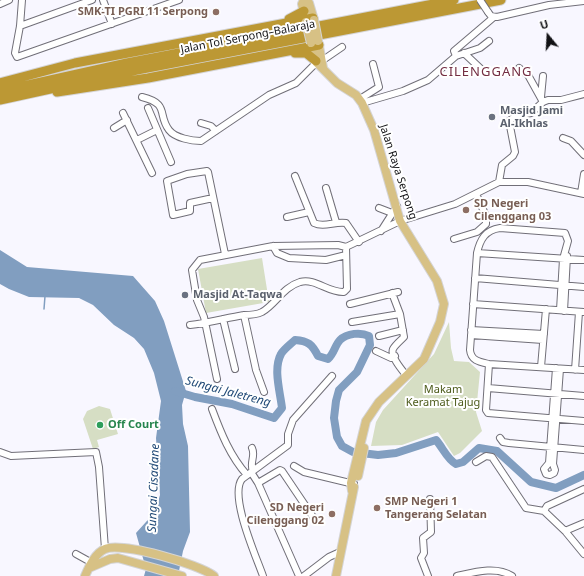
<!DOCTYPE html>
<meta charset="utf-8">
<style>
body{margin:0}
#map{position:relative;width:584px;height:576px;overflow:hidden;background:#f8f7ff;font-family:"Noto Sans",sans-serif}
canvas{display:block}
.north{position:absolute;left:528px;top:16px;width:40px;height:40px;-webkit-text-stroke:3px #fff;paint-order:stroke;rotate:342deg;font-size:11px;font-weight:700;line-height:16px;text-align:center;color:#121215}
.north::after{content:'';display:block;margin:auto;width:14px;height:18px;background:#121215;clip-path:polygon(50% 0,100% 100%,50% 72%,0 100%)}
</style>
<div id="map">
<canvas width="584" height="576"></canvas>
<div class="north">U</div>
</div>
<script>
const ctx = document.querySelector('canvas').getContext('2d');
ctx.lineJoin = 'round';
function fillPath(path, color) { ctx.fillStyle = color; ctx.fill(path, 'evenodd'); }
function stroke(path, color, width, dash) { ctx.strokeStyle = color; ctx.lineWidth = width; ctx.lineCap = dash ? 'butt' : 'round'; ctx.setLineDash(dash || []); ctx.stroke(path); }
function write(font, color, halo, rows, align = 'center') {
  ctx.font = font + ' "Noto Sans",sans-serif'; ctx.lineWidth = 4; ctx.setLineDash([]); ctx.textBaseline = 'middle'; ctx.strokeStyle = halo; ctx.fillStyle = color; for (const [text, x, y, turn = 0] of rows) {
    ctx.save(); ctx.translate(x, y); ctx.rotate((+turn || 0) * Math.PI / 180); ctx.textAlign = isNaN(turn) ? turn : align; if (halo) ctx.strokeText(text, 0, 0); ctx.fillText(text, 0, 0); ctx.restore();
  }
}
fillPath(new Path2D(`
 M262,258L269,302L206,313L198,269Z
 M449,322L451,348L454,361L469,362L480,372L476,412L482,431L460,453L454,456L438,432L402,445L371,446L376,422L383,410L434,354Z
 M99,406L110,409L118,434L97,440L99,447L93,449L83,419L87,411Z`), '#d6dec4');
fillPath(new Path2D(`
 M0,250L27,267L133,276L155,301L164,321L186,391L182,405L183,424L188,446L190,532L183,551L178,576H144L146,569L136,533L155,512L160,495L156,438L161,401L154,373L144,349L134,338L114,325L93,305L79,298L29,297L9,289L0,284Z`), '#819ec0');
stroke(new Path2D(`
 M44,309L45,296`), '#819ec0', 1.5);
stroke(new Path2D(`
 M175,391L195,397L232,404L274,418L282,408C280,391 273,369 281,354C284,349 291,344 295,340C308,341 312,344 318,356L328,359C334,354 335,345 340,340C347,333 361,332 369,336L370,345L357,372L339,390L336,401L334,418L337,437L342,446L353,452L378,455L396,453L436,440C443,448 447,459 456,464L463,462L479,448L497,451L531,482L556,488L584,475`), '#819ec0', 8);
const minor = new Path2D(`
 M22,0L20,26L15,53L17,57L179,0
 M103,0L112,24
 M0,4L9,0
 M488,12L491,16L497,17L549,5L584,1
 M20,26L92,0
 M464,53L481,69
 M456,56L454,51L494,17
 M323,60L342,47
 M519,68L528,75L543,102
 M142,97C170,104 157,114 169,130C175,138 192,141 201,141L269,95L296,83L313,66L317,63
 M541,97L543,76
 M360,99L379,87L373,64
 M362,103L403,91L428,80L456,56L480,48L489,41
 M148,108L171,162
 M123,113L152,173
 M201,123L211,126L216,131
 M114,128L127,120
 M563,138L571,141L584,155
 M137,140L157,130
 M295,176L314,223C324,228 335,221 346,223L359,242
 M499,182L502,165L513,156L515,152L509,121L516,116L531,113L543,102L548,100H561L584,94
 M326,188L336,222
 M581,193L584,174
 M213,198L190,203V211L173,215L167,181L187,174L207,171L208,172L225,254
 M379,208L392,213
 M287,217L309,212
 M381,231L397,206
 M454,239L477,232L486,224V216L476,194
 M273,246L277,253L289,258L326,260L346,255
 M477,253L584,260
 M475,278L584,287
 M392,293L400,314
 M350,304L398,292
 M473,304L584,312
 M560,310L563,259L568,241L565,233L500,228C485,230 480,240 477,253L470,350C471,361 480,362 489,364L584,370
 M564,311L567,256
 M244,315L256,370L264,392
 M223,319L235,369
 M352,322L400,314L404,337C401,340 395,345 393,349C390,356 402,370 406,375
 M190,325C208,323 226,318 244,315C250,315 256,315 262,312C276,304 283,287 300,282C316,278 328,293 344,292L347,289L346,247
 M471,330L544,334
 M471,335L543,340
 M379,336L403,330
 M376,351L391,358L395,356
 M489,364L486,410L488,413L584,421
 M541,367L546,309
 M556,368L549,463L544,469L546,474L550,475L554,473L555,470L553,464L560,369
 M575,370L579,312
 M217,379L204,317L197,300L192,270L200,260L273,246L338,245L346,247L400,221L455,204L499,182H528L584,194
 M488,388L584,396
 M212,409C221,433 230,456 247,475
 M500,438L503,442L509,443L584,450
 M252,448C256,456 249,463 253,471
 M0,452L11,456L96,452L99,467L105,549
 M476,462L486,456L492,457L526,508L544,511L565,531L584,554
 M294,466L304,472L354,484
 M251,472L258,483L299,576
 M258,483L280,470L282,471L313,517
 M544,511L547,506L584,489
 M565,531L584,523
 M76,554L94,564
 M263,576C256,556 229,496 242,479L288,445V434L293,420L332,376
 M304,576L329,557L340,552
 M428,576L421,558L424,553L423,538L431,532L430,499
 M457,576C475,572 496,566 512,576`);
const major = new Path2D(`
 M304,0L302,4L305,17
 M305,0L309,3L314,20
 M318,41L323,68
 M311,43L317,63L337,83L356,95L362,103L374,130L400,221L437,281L444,304L440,322L424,359L379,402L366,421L351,483L352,491
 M358,476L364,448
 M89,568L110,559L118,558L182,576
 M85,576C89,567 95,553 105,549C122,542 199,564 214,576
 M336,576L354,487`);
const highway = new Path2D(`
 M289,19L304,11
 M295,53H306L316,61
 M0,83L75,63L313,18
 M0,91L127,63L454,0
 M57,92L148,78L319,45
 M0,100L137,70L501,0`);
stroke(minor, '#716f78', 8);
stroke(major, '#d4d4d5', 10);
stroke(highway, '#d4d4d5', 11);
stroke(minor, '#fff', 6);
stroke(major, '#d7c185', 8);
stroke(highway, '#bc9834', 9);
const minorBridge = new Path2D(`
 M480,0L488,12`);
const majorBridge = new Path2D(`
 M314,20L318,41
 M306,22L311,43`);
stroke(minorBridge, '#716f78', 8, []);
stroke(majorBridge, '#d4d4d5', 10, []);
stroke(minorBridge, '#fff', 6);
stroke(majorBridge, '#d7c185', 8);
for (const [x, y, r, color] of [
 [216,12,4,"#8d6e63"],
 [492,117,4,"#6b7280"],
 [466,210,4,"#8d6e63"],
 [185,295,4,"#6b7280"],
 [100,425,4,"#2e9e5b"],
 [377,508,4,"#8d6e63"],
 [332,514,4,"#8d6e63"]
]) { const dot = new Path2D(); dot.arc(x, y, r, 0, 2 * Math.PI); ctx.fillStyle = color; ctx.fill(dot); stroke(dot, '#fff', 1.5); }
write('bold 11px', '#785e54', '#fff', [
 ["SMK-TI PGRI 11 Serpong",208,12],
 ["SD Negeri",474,204,"left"],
 ["Cilenggang 03",474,217,"left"],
 ["SMP Negeri 1",385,502,"left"],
 ["Tangerang Selatan",385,515,"left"],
 ["SD Negeri",324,508],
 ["Cilenggang 02",324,521]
], 'right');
write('11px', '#121215', '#fff', [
 ["Jalan Tol Serpong–Balaraja",248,37,-11],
 ["Jalan Raya Serpong",398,172,72]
]);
write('bold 11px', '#5b616d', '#fff', [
 ["Masjid Jami",500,111],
 ["Al-Ikhlas",500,124],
 ["Masjid At-Taqwa",193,295]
], 'left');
write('11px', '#4d5b1b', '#fff', [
 ["Makam",443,390],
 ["Keramat Tajug",443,403]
]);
write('bold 11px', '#27864d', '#fff', [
 ["Off Court",108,425]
], 'left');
write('italic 12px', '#214a77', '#fff', [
 ["Sungai Jaletreng",228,392,15],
 ["Sungai Cisadane",154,488,-88]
]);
ctx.letterSpacing = '1px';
write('13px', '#742e43', '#fff', [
 ["CILENGGANG",486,72]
]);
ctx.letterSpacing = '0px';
</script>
